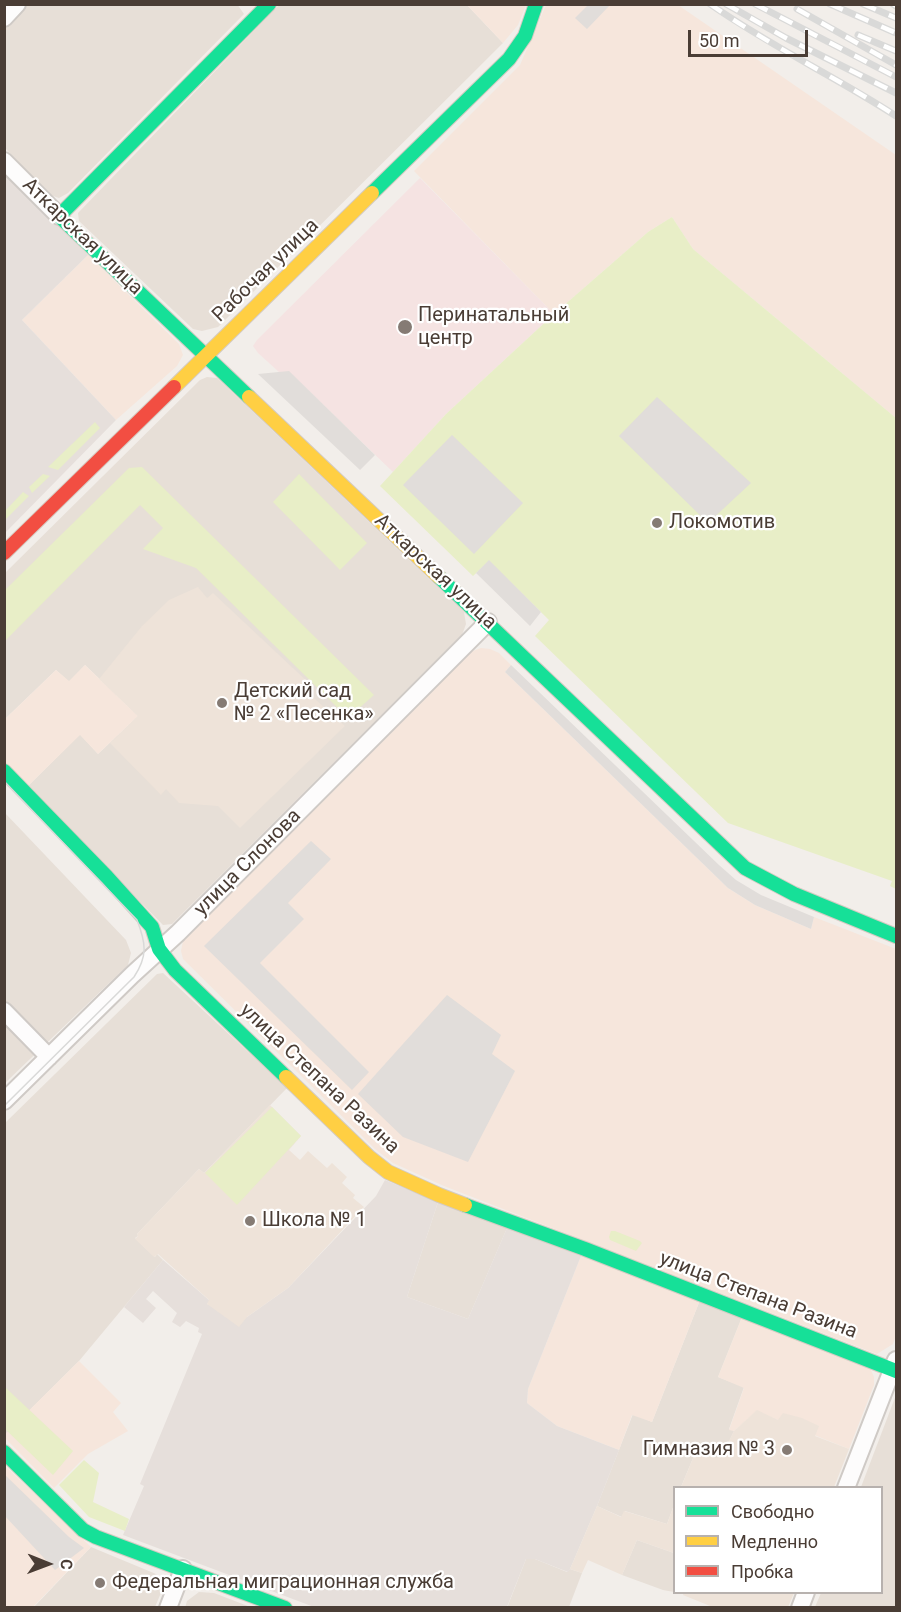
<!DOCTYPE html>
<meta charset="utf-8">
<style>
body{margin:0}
#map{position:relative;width:901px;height:1612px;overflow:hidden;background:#f2eeea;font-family:Roboto,sans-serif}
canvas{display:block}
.frame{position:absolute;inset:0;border:6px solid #4a3d35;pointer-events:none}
.legend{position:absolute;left:673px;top:1486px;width:210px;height:108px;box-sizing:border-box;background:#fff;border:2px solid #b7b1ae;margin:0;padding:8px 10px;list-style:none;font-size:18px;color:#4a3d35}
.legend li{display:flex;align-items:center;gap:12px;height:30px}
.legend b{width:30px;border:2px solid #b7b1ae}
.north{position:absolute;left:18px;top:1534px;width:60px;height:60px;-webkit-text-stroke:4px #fff;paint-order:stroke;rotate:91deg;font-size:16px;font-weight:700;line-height:24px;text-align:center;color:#4a3d35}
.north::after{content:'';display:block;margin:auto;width:21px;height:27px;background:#4a3d35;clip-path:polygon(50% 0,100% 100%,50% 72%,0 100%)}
.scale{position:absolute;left:688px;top:30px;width:120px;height:27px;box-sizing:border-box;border:3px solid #4a3d35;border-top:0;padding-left:8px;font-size:18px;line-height:21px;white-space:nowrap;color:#4a3d35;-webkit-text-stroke:4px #fff;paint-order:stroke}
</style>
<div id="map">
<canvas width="901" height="1612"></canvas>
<div class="frame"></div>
<ul class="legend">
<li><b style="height:8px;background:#16e098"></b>Свободно</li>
<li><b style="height:8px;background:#ffcf43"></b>Медленно</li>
<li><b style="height:8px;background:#f24e42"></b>Пробка</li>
</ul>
<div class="north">С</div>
<div class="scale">50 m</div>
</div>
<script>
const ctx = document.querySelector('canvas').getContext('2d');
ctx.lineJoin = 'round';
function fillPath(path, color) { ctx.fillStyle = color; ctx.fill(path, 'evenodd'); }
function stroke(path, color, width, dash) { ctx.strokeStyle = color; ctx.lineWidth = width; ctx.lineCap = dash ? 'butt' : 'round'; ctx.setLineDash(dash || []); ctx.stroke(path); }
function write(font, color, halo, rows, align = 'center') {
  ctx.font = font + ' Roboto,sans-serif'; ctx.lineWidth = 4.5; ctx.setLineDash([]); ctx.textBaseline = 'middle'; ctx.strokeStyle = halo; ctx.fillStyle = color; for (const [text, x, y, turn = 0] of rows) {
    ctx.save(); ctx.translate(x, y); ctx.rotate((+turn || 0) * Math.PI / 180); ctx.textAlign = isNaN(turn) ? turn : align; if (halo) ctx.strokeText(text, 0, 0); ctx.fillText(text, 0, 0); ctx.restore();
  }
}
fillPath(new Path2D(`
 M237,4L244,14L68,193L59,198L50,195L5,148V28L25,5Z
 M279,5H467L503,43L218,327L202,331L193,329L79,221L78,213Z
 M207,377L217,378L464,612L466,624L462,635L172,924L163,925L27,787L80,734L98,754L138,716L85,665L69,682L56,670L5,719V573L200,380Z
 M5,813L126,940L131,953L128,965L5,1083Z
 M163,973L287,1088L204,1173L199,1169L137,1234L138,1236L135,1238L155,1257L157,1254L163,1260L79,1361L5,1435V1123L157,974Z
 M438,1202L507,1228L468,1319L407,1297Z
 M700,1300L742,1317L718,1377L744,1387L729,1429L734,1431L723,1454L716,1459L696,1451L681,1487L674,1488V1505L667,1524L625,1511L622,1517L597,1506L633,1414L652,1422Z
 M896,1395V1607H815L821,1593L882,1592V1488L861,1487Z
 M637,1540L674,1553V1592L663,1590L622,1575Z
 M91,1547L156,1574L161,1582L163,1588L155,1607L33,1608Z
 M526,1559H535L567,1572L570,1569L582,1573L569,1607L507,1608Z
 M199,1592L214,1593L253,1608H185L187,1601Z`), '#e7dfd7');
fillPath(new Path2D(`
 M467,5H526L518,25L503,43Z
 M546,5H678L896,155V418L693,249L672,217L648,232L554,314L414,171L520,65Z
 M88,255L179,344L183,355L177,366L116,420L22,320Z
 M481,648L490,649L499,653L511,665L505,672L728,888L755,905L811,929L814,917L896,949V1336L893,1344L877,1354L444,1186L393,1163L375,1149L183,959L181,951L183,941L470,652Z
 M85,665L138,716L98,754L80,735L27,787L5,764V719L56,670L69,681Z
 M581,1256L700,1300L652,1422L632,1415L619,1450L557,1426L527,1403L528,1389Z
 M742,1317L871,1370L874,1377V1385L849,1449L814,1435L818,1427L778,1420L757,1411L734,1431L729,1430L744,1388L718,1377Z
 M79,1361L121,1403L113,1412L128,1431L88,1454L54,1488L5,1438L4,1435Z
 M4,1465L91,1547L33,1607H5Z`), '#f6e6dc');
fillPath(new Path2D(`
 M5,170L88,255L22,320L116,420L5,533Z
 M385,1180L438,1202L407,1297L468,1319L507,1228L581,1256L528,1389L527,1403L557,1426L619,1450L597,1506L570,1569L568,1572L535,1559H526L507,1607H314L123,1535L144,1486L140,1484L202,1334L198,1332L199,1328L186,1321L180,1327L172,1322L177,1313L153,1291L146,1299L156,1308L143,1323L124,1307L163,1260L210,1301L207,1304L247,1317L288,1288L376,1196Z`), '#e6dfdb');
fillPath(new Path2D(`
 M198,587L207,598L213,593L310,684L305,690L345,726L240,828L218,806L179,803L166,789L161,795L110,743L138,716L99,679L142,626L169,600Z
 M270,1105L301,1136L289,1150L300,1160L308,1151L327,1168L332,1163L347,1177L342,1183L355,1195L353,1198L364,1207L288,1288L247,1317L239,1327L207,1304L209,1300L158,1254L154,1257L135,1239L138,1236L137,1234L199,1169L204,1173Z
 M757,1410L778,1420L783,1413L802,1418L819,1426L815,1436L849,1449L834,1487H681L696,1451L716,1458L723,1453L734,1431Z
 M674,1505V1553L637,1540L622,1575L588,1560L582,1573L570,1569L597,1506L621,1517L624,1511L667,1524Z
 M684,1592H794V1593L788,1607L715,1608L683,1595Z`), '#eee3d9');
fillPath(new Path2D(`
 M420,178L554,314L446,414L393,472L289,372H279L258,353L253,346L257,340Z`), '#f5e3e2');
fillPath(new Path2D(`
 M672,217L693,249L896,418V889L890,886L892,881L728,823L535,636L549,620L489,561L473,576L380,486L446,414L554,314L648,232Z
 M95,422L100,428L58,470L48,467Z
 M142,467L374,695L348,718L196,568L143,549L163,528L140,505L5,641V590L129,468Z
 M43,474L50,476L32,493L29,487Z
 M299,474L367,543L340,570L273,502Z
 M23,492L29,496L5,520V511Z
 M272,1107L301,1136L237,1205L205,1173Z
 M611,1231H615L640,1241L642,1243L636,1251L610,1240L609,1237Z
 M5,1387L73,1451L53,1475L5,1429Z
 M84,1460L99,1473L93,1502L129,1519L125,1531L89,1517L59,1485Z`), '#e8eec7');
fillPath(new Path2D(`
 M589,4L610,5L587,29L575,18Z
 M289,371L375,455L360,470L258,374Z
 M657,397L751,483L708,523L619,436Z
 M452,435L523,503L474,554L403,485Z
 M489,560L541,612L530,626L476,573Z
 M511,665L719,865L736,880L761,895L814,917L811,929L755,905L728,888L505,672Z
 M311,841L331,859L288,903L304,919L260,963L369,1072L352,1090L204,946Z
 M447,995L501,1035L492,1054L515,1071L468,1162L403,1137L358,1094Z
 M4,1474L69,1537L84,1548L55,1570L5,1516Z`), '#e1ddda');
const street = new Path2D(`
 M4,18L17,4
 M4,161L59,216
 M4,1011L49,1057
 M4,1101L132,975L178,933L488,622
 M846,1488L896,1360
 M168,1608L183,1569
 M800,1608L806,1592`);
const fast = new Path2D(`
 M372,193L509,59L525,36L536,4
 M249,397L59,216L269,4
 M439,577L745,868L794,894L896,936
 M4,771L107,877L152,927L159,949L175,970L286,1077
 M465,1205L585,1249L896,1371
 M4,1452L83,1530L96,1537L285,1608`);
const slow = new Path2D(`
 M174,387L372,193
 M249,397L439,577
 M286,1077L369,1157L388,1172L439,1195L465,1205`);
const jam = new Path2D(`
 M4,553L174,387`);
stroke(street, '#cfcac6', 20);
stroke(fast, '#d4cbc2', 16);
stroke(slow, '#d4cbc2', 16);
stroke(jam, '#d4cbc2', 16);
stroke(street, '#fdfcfc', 16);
stroke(fast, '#16e098', 14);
stroke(slow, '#ffcf43', 14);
stroke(jam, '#f24e42', 14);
stroke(new Path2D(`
 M4,781L137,920C146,943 148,956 134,977L4,1106`), '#d9d9d8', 1.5);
const rail = new Path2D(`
 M710,4C770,46 836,77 896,116
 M726,4L786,38L896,93
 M755,4L896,77
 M830,4L896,33
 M863,4L896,18
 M893,4L896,6
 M797,9L896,65
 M858,35L896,51`);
stroke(rail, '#d9d9d8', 7);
stroke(rail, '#fff', 4.5, [14]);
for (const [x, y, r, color] of [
 [405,327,8,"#857b74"],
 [657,523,6,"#857b74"],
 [222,703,6,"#857b74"],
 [250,1221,6,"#857b74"],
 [787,1450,6,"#857b74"],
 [100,1583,6,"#857b74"]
]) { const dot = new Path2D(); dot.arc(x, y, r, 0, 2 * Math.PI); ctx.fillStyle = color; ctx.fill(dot); stroke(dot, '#fff', 2); }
write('20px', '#4a3d35', '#fff', [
 ["Аткарская улица",82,237,44],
 ["Рабочая улица",266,271,-44],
 ["Аткарская улица",435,572,43],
 ["улица Слонова",248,863,-45],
 ["улица Степана Разина",319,1079,43],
 ["улица Степана Разина",758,1296,21]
]);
write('20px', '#4a3d35', '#fff', [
 ["Перинатальный",418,316],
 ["центр",418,339],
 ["Локомотив",669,523],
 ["Детский сад",234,692],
 ["№ 2 «Песенка»",234,715],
 ["Школа № 1",262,1221],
 ["Гимназия № 3",775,1450,"right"],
 ["Федеральная миграционная служба",112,1583]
], 'left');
</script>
